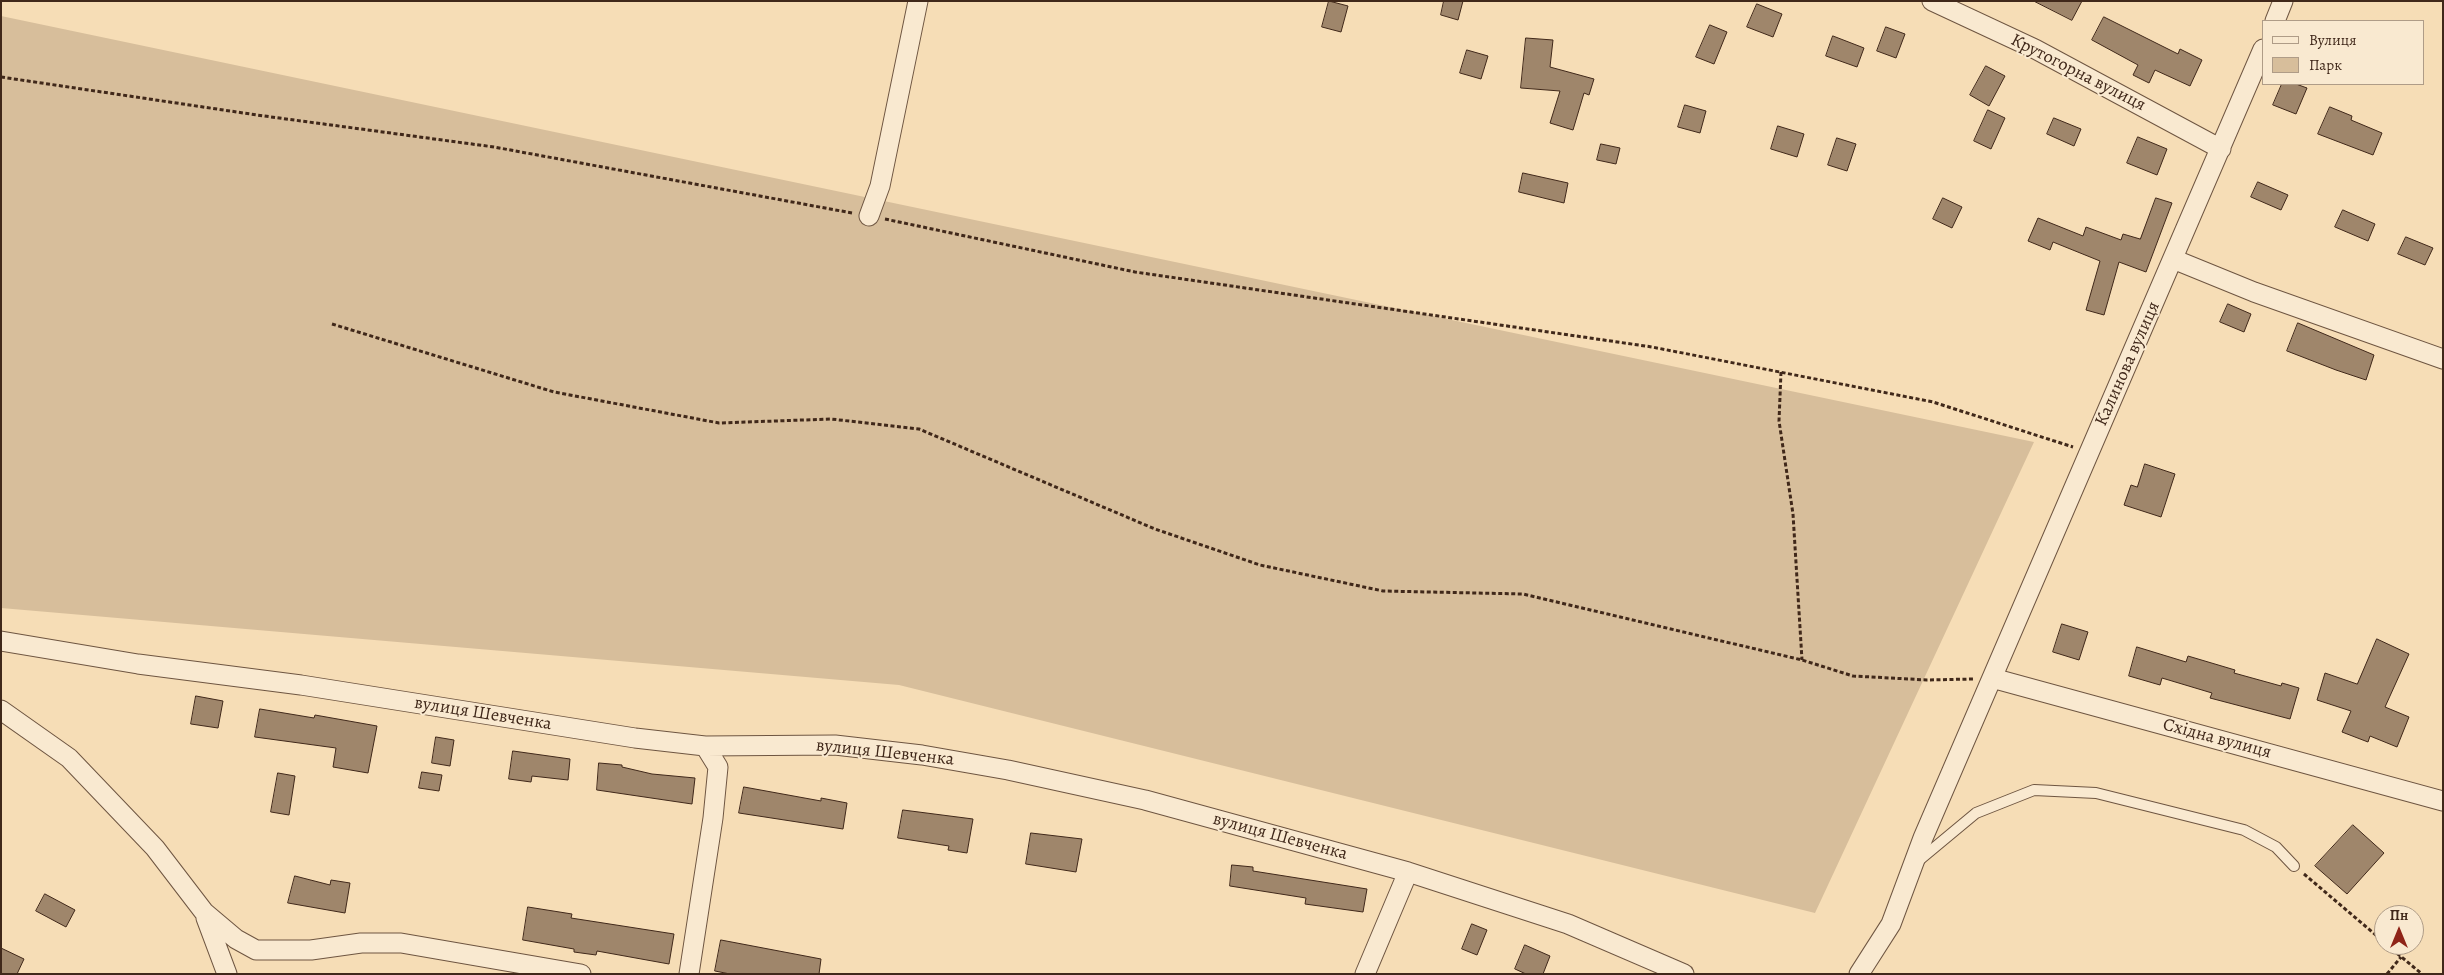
<!DOCTYPE html>
<meta charset="utf-8">
<style>
body{margin:0}
#map{position:relative;width:2444px;height:975px;overflow:hidden;background:#f6ddb6;font-family:Alegreya,serif}
canvas{display:block}
.frame{position:absolute;inset:0;border:2px solid #40281a;pointer-events:none}
.legend{position:absolute;left:2262px;top:20px;width:162px;height:65px;box-sizing:border-box;background:#f9e9d0;border:1px solid #af9c87;margin:0;padding:6px 9px;list-style:none;font-size:15px;color:#40281a}
.legend li{display:flex;align-items:center;gap:10px;height:25px}
.legend b{width:25px;border:1px solid #af9c87}
.north{position:absolute;left:2374px;top:905px;width:50px;height:50px;box-sizing:border-box;background:#f9e9d0;border:1px solid #af9c87;border-radius:50%;rotate:0deg;font-size:14px;font-weight:700;line-height:20px;text-align:center;color:#40281a}
.north::after{content:'';display:block;margin:auto;width:18px;height:22px;background:#8f2418;clip-path:polygon(50% 0,100% 100%,50% 72%,0 100%)}
</style>
<div id="map">
<canvas width="2444" height="975"></canvas>
<div class="frame"></div>
<ul class="legend">
<li><b style="height:6px;background:#f9e9d0"></b>Вулиця</li>
<li><b style="height:14px;background:#d7be9b"></b>Парк</li>
</ul>
<div class="north">Пн</div>
</div>
<script>
const ctx = document.querySelector('canvas').getContext('2d');
ctx.lineJoin = 'round';
function fillPath(path, color) { ctx.fillStyle = color; ctx.fill(path, 'evenodd'); }
function stroke(path, color, width, dash) { ctx.strokeStyle = color; ctx.lineWidth = width; ctx.lineCap = dash ? 'butt' : 'round'; ctx.setLineDash(dash || []); ctx.stroke(path); }
function write(font, color, halo, rows, align = 'center') {
  ctx.font = font + ' Alegreya,serif'; ctx.lineWidth = 4; ctx.setLineDash([]); ctx.textBaseline = 'middle'; ctx.strokeStyle = halo; ctx.fillStyle = color; for (const [text, x, y, turn = 0] of rows) {
    ctx.save(); ctx.translate(x, y); ctx.rotate((+turn || 0) * Math.PI / 180); ctx.textAlign = isNaN(turn) ? turn : align; if (halo) ctx.strokeText(text, 0, 0); ctx.fillText(text, 0, 0); ctx.restore();
  }
}
fillPath(new Path2D(`
 M1,16L2034,442L1815,913L899,685L1,608Z`), '#d7be9b');
const building = new Path2D(`
 M1329,1L1348,6L1341,32L1322,27Z
 M1444,1H1463L1458,20L1441,15Z
 M2034,1H2082L2072,20Z
 M1757,4L1782,14L1773,37L1747,27Z
 M2104,17L2178,54L2180,49L2202,60L2190,86L2155,70L2149,83L2133,75L2138,65L2092,40Z
 M1710,25L1727,32L1714,64L1696,57Z
 M1886,27L1905,34L1896,58L1877,51Z
 M1833,36L1864,48L1857,67L1826,56Z
 M1526,38L1553,40L1550,67L1594,79L1589,95L1584,93L1573,130L1550,123L1560,91L1521,88Z
 M1467,50L1488,56L1481,79L1460,73Z
 M1986,66L2005,76L1989,106L1970,95Z
 M2282,84H2296L2307,88L2296,114L2273,105Z
 M1685,105L1706,111L1700,133L1678,127Z
 M2330,107L2352,116L2351,120L2382,133L2373,155L2318,134Z
 M1988,110L2005,118L1991,149L1974,141Z
 M2054,118L2081,129L2074,146L2047,134Z
 M1778,126L1804,134L1797,157L1771,149Z
 M2138,137L2167,149L2157,175L2127,163Z
 M1837,138L1856,144L1847,171L1828,165Z
 M1601,144L1620,148L1616,164L1597,160Z
 M1523,173L1568,183L1564,203L1519,192Z
 M2258,182L2288,195L2281,210L2251,197Z
 M1943,198L1962,207L1952,228L1933,219Z
 M2156,198L2172,203L2146,272L2119,262L2104,315L2086,310L2100,261L2053,242L2050,250L2028,241L2038,218L2083,236L2086,227L2121,240L2123,234L2140,239Z
 M2343,210L2375,224L2368,241L2335,227Z
 M2406,237L2433,248L2425,265L2398,254Z
 M2228,304L2251,314L2244,332L2220,322Z
 M2298,323L2374,355L2366,380L2336,370L2287,351Z
 M2145,464L2175,474L2161,517L2124,505L2131,485L2137,487Z
 M2062,624L2088,632L2079,660L2053,652Z
 M2377,639L2409,654L2385,707L2409,717L2397,747L2370,736L2368,742L2342,732L2351,711L2317,700L2325,673L2357,684Z
 M2137,647L2186,662L2188,656L2235,670L2234,673L2281,686L2282,683L2299,688L2290,719L2210,698L2212,693L2162,678L2160,685L2129,676Z
 M196,696L223,701L218,728L191,724Z
 M260,709L314,718L315,715L377,726L368,773L333,767L336,748L255,737Z
 M436,737L454,740L450,766L432,763Z
 M513,751L570,759L568,780L532,776L531,782L509,779Z
 M599,763L622,765V767L652,774L695,778L692,804L597,790Z
 M422,772L442,775L439,791L419,788Z
 M278,773L295,776L289,815L271,812Z
 M744,787L821,801V798L847,803L843,829L739,813Z
 M903,810L973,819L967,853L948,850L949,846L898,838Z
 M2353,825L2384,853L2347,894L2315,866Z
 M1031,833L1082,839L1076,872L1026,864Z
 M1232,865L1253,867V871L1367,889L1363,912L1305,904L1306,898L1230,886Z
 M295,876L330,885L331,880L350,883L345,913L288,903Z
 M45,894L75,910L66,927L36,911Z
 M528,907L572,914L571,918L674,934L669,964L597,951L596,955L574,952V949L523,940Z
 M1472,924L1487,930L1477,955L1462,949Z
 M721,940L821,959L819,974H730L715,971Z
 M1525,945L1550,956L1543,974H1526L1515,969Z
 M1,948L24,959L17,974H1Z`);
fillPath(building, '#9f866b');
stroke(building, '#40281a', 1);
const lane = new Path2D(`
 M1917,862L1976,813L2034,790L2096,793L2244,830L2276,847L2294,866`);
const street = new Path2D(`
 M1932,1L2035,49L2221,149
 M2275,21L2283,1
 M869,216L880,186L918,1
 M2173,259L2254,292L2443,359
 M1,641L138,664L301,685L635,738L705,746L835,745L922,755L1008,770L1145,800L1408,872L1568,924L1684,974
 M1992,678L2443,801
 M1,710L69,758L155,848L204,912L236,939L256,950H311L361,943H401L581,974
 M206,918L227,974
 M689,974L713,818L718,767L705,746
 M1365,974L1408,872
 M1859,974L1891,924L1923,838L2263,49`);
stroke(lane, '#6e5541', 12);
stroke(street, '#6e5541', 21);
stroke(new Path2D(`
 M1,77L257,115L494,147L852,213
 M885,219L1135,272L1652,347L1933,402L2073,447
 M332,324L554,392L719,423L831,419L919,429L1155,529L1260,565L1383,591L1523,594L1802,660L1853,676L1927,680L1973,679
 M1781,372L1779,421L1793,514L1802,660
 M2304,874L2384,942
 M2387,945L2422,974
 M2387,974L2401,957`), '#40281a', 3, [4, 2.5]);
stroke(lane, '#f9e9d0', 10);
stroke(street, '#f9e9d0', 19);
write('18px', '#40281a', '#f9e9d0', [
 ["Крутогорна вулиця",2078,73,27],
 ["Калинова вулиця",2128,364,-66],
 ["вулиця Шевченка",483,714,9],
 ["Східна вулиця",2217,739,15],
 ["вулиця Шевченка",885,753,6],
 ["вулиця Шевченка",1280,837,15]
]);
</script>
